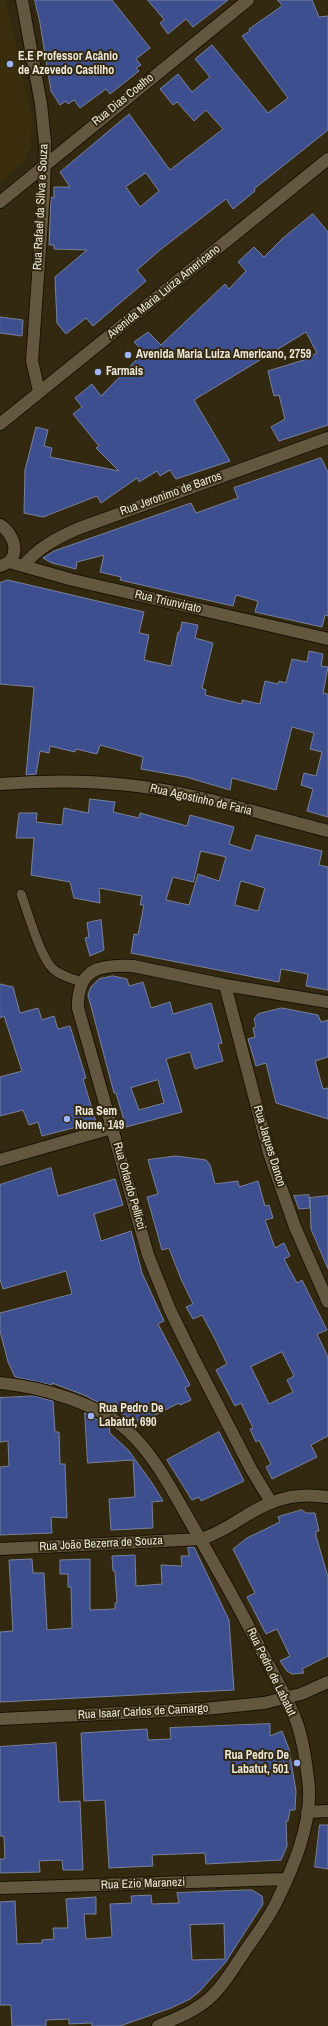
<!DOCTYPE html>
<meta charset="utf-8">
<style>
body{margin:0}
canvas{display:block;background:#332911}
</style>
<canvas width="328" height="2026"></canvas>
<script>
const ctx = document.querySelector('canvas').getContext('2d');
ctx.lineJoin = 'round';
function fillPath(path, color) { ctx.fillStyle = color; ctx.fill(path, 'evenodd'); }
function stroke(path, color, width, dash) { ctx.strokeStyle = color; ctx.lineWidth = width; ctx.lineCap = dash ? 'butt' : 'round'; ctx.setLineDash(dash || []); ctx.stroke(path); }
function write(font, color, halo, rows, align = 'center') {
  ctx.font = font + ' "Archivo Narrow",sans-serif'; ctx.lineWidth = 4; ctx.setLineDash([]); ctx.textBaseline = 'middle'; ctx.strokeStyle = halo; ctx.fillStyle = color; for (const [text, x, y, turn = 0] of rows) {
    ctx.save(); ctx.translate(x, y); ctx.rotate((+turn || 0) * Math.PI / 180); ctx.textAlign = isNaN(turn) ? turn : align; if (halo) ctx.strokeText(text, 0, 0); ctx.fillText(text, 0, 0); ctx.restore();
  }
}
fillPath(new Path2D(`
 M0,0H5L8,9L32,118L31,143L25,161L0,181Z`), '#3b2e0e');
const building = new Path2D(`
 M35,0H112L150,48L136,59L141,65L136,68L139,71L110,94L106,89L80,108L74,100L68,104L66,101L60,105L51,91L40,23Z
 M148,0H228L193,27L186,19L168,34L160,23L164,20Z
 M278,0H312L319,17L328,16V130L254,189L255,191L233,209L226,199L160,250L137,270L146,281L93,326L86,318L66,334L57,323L55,277L87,250L54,249V245H49L51,197L54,198V187H70L60,172L129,114L170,170L223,129L206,110L194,121L177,102L173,105L160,89L178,74L192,92L210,77L195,59L212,45L268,113L288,98L242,36L250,31L249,29L282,6ZM146,173L159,191L140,207L126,187Z
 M313,214L328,232V425L279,441L271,427L285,419L279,395L274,396L268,371L304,360L317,353L306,332L194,400L230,461L176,479L170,470L160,476L157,471L139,482L137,478L101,503L97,496L43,517L24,513L25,470L36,427L48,430L44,446L52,448L50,457L119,471L96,448L99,446L73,414L82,407L75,398L92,384L101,396L144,352L134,342L148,332L161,345L225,284L229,289L246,271L238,262L254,247L264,257L283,238Z
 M0,317L23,320L22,336L0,333Z
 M321,458L328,472V616L325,615L322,627L255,612L258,601L236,595L233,606L120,580L121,577L100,572L104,555L77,562L76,569L52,563L43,558L54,551L191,503L196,513L238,498L234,488Z
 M8,580L144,612L139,633L149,635L144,660L171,666L178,632H180L182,622L198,625L195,638L213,643L202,688L206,690L205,695L242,704V700L260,704L265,681L278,684L279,681L286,683L292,659L307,662L309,651L323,654L321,666L328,667L323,693L328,694V817L307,811L313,789L301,785L304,773L316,776L322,752L310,749L314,733L292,727L276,790L232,778L230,790L186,777L141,769L143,757L100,745L97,754L76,749L75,752L50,746L49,753L40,751L36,774L26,775L34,687L0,684V583Z
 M90,799L115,802L113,812L139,818L140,813L187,826L190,815L234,827L229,844L251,851L256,835L322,851L319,865L328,867V990L306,986L308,974L281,969L279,982L131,953L134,934L138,935L144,905H140L142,896L99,888L100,903L74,898L70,882L31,875L34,838H16L19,813H37L36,822L62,825L64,808L88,813ZM201,851L226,857L219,881L198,874L189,905L166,900L173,877L193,882ZM241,881L265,888L258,911L235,905Z
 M101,920L104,950L90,956L85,938L89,937L87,923Z
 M113,976L127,979L129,986L143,982L151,1008L170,1002L173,1014L211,1003L222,1043L218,1044L223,1061L195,1069L190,1052L166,1059L182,1112L126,1127L116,1093H114L88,995L91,987L99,979ZM158,1080L164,1103L139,1110L131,1088Z
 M0,984L13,987L20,1013L38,1008L42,1020L54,1016L58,1029L70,1026L86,1078L83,1079L96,1122L42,1136L38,1122L29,1125L23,1110L0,1116V1077L22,1071L4,1016L0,1018Z
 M282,1008L318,1015L321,1022L328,1020V1057L315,1061L323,1089L328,1088V1119L276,1103L266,1063L256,1066L248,1039L255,1037L253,1028L256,1027L254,1019L258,1014Z
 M176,1156L206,1160L210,1165L215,1184L238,1181L239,1187L258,1181L265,1206L269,1205L273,1218L265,1220L275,1248L284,1243L290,1256L284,1259L297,1283L302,1280L327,1330L317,1334L328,1357V1436L311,1445L317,1457L272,1479L266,1467L271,1464L259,1440L256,1442L250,1429L253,1428L241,1403L235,1406L216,1370L227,1364L215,1339L202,1315L193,1319L186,1307L193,1304L181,1279L169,1248L162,1250L147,1197L158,1194L148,1160ZM282,1352L294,1376L287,1380L293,1392L269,1404L251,1367Z
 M51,1168L58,1196L115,1179L123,1205L94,1214L101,1241L131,1231L142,1273L164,1321L158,1324L190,1385L185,1388L191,1400L180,1405L179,1403L139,1423L134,1415L130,1419L108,1404L109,1408L84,1395L52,1383V1385L15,1377L8,1362L0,1331V1313L72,1294L66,1271L3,1289L0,1279V1185Z
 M309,1195L310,1208L299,1209L294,1196Z
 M328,1196V1269L311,1229L310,1198Z
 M34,1396L53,1401L55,1432H59L60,1464H65L67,1518L51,1517L52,1533L0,1535V1467L9,1466L8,1441L0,1442V1398Z
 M85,1413L109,1426L110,1433L129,1451L152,1483L163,1501L152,1502L153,1528L111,1530L109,1499L135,1497L133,1460L88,1463Z
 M219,1432L244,1481L201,1501L199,1497L192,1500L167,1460Z
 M302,1510L306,1513H315L319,1531H316V1536L328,1577V1656L302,1669L304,1673L292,1674L287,1671L280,1661L290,1656L277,1629L266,1634L247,1597L255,1593L233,1549L247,1538L280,1522L278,1517Z
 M188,1547H194L229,1620L234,1690L0,1702V1632L13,1631L9,1560L32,1559L33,1573H44L47,1630L72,1628L71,1587H68V1574H60V1560L90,1559V1610L115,1609V1603H117L115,1571H113L112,1556L135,1555L136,1586L162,1584L161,1565L182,1566L181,1556H189Z
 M270,1724V1736L282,1731L289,1749L296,1791L295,1810H290L288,1821H286L287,1846L281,1860L206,1864L205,1853L152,1855L153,1866L109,1868L105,1800L84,1801L81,1733L147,1729L148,1740L171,1739L170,1728Z
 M56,1743L59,1802L80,1801L83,1870H63L62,1860L39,1861L40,1872L0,1873V1859H5L4,1836H0V1747Z
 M320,1825H328V1869L315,1867Z
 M252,1890L262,1896L263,1904L225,1963L199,1992L190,1999L171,2008L120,2026H92V2023L69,2024V2019L46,2020V2026H12L11,2005H0V1902L15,1901L17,1944L42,1943V1940L54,1939L53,1928H68L66,1899L96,1897V1914H84L86,1939L112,1937L110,1904L132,1903L131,1896L151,1895L152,1904L179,1903L177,1893ZM224,1924L225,1959L192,1960L190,1925Z`);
fillPath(building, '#3d4f8e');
stroke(building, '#78819b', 1);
const lane = new Path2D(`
 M21,894C28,912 40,957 53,969C61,976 72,979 82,982`);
const street = new Path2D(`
 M22,0L41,104L45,142L44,191L32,361L39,391
 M0,202L248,0
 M0,525C15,534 23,560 0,566
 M9,562L73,580L328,639
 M23,566C38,548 55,539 77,529L328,438
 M0,784C61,779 124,781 184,794C232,804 280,819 328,831
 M225,985L269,1153L295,1227L328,1302
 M0,1160L112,1128
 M0,1383C42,1387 97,1403 128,1431C154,1455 171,1488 188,1518C214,1563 240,1608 263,1654C275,1677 290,1702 298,1726C304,1745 307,1768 309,1788C311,1826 293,1868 277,1901C269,1918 256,1935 245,1951C235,1966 226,1982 213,1995C198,2010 177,2018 158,2026
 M271,1502L251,1469L192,1355L170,1310L148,1255L78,1008C77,969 99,964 133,966L225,985L328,1002
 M0,1549L201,1539C228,1531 247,1511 273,1502C290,1495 309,1494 328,1497
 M0,1719L204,1709L264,1703L301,1694L328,1682
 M307,1812L328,1811
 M0,1888L287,1879`);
const secondary = new Path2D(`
 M0,424L328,159`);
stroke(lane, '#1b1200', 11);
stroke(street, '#1b1200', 14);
stroke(secondary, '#1b1200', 14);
stroke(lane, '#63583f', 9);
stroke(street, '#63583f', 12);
stroke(secondary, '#63583f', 12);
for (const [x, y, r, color] of [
 [10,64,4,"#9cb4fd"],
 [128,355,4,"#9cb4fd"],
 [98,372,4,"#9cb4fd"],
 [67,1119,4,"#9cb4fd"],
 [91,1416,4,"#9cb4fd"],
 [297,1763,4,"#9cb4fd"]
]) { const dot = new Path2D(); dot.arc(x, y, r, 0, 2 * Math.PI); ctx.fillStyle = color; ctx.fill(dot); stroke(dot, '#332911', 1.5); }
write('bold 12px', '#eee8da', '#332911', [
 ["E.E Professor Acânio",18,57],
 ["de Azevedo Castilho",18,71],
 ["Avenida Maria Luiza Americano, 2759",136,355],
 ["Farmais",106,372],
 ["Rua Sem",75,1112],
 ["Nome, 149",75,1126],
 ["Rua Pedro De",99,1409],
 ["Labatut, 690",99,1423],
 ["Rua Pedro De",289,1756,"right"],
 ["Labatut, 501",289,1770,"right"]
], 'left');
write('12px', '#eee8da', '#332911', [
 ["Rua Dias Coelho",123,100,-39],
 ["Rua Rafael da Silva e Souza",41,207,-87],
 ["Avenida Maria Luiza Americano",164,292,-39],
 ["Rua Jeronimo de Barros",171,494,-20],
 ["Rua Triunvirato",168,602,13],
 ["Rua Agostinho de Faria",201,800,13],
 ["Rua Jaques Danon",269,1146,73],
 ["Rua Orlando Pellicci",129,1186,74],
 ["Rua João Bezerra de Souza",101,1544,-3],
 ["Rua Pedro de Labatut",271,1672,64],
 ["Rua Isaar Carlos de Camargo",143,1712,-3],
 ["Rua Ezio Maranezi",143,1884,-2]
]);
</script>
